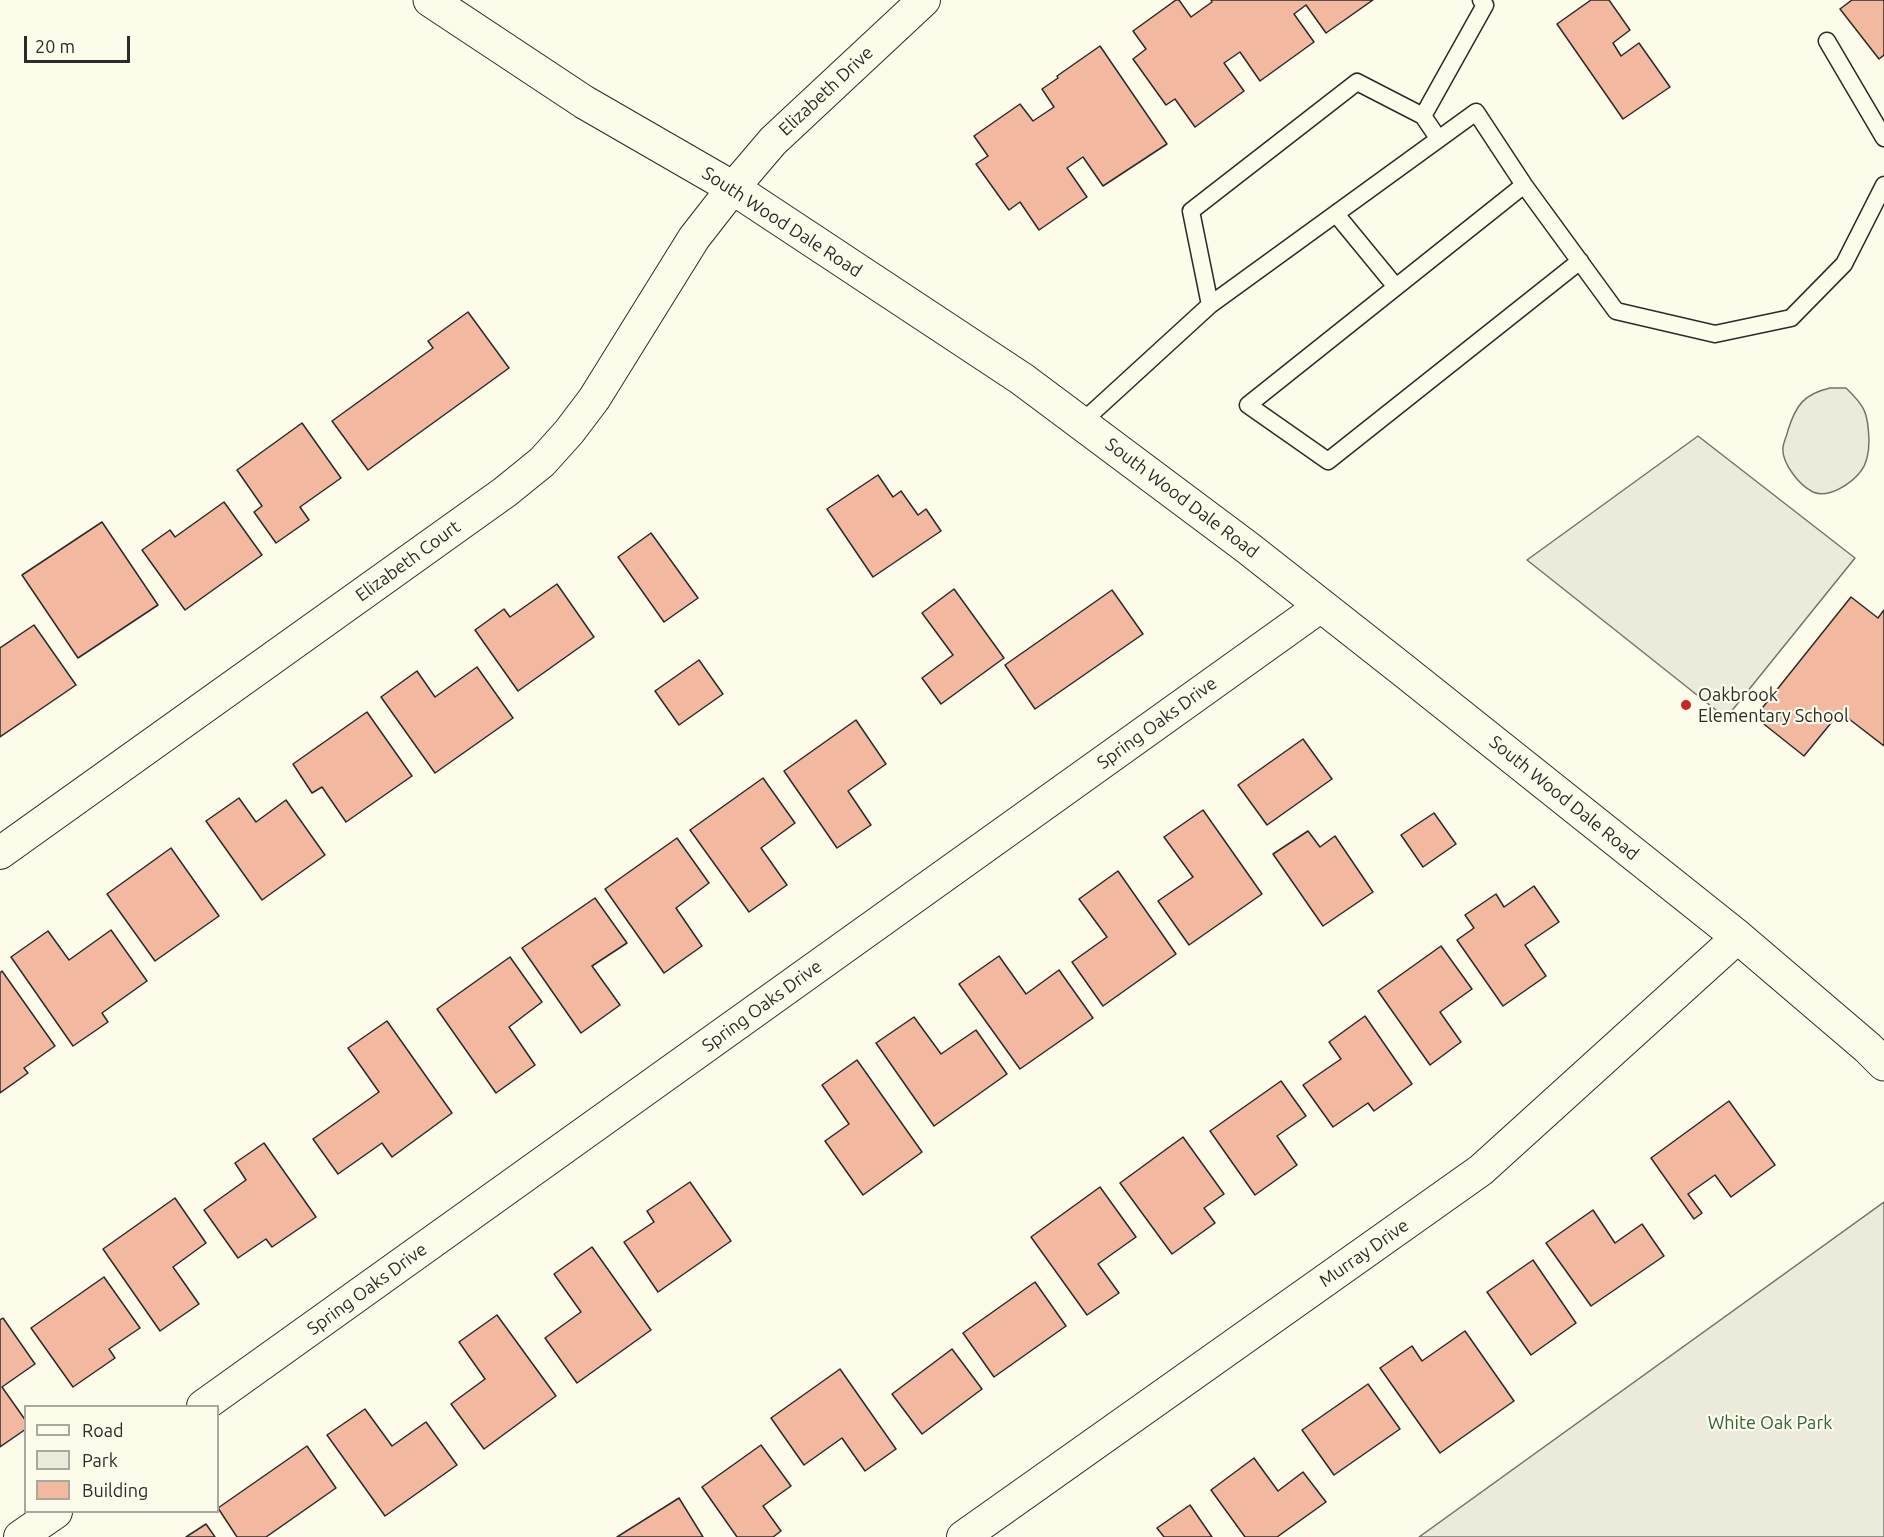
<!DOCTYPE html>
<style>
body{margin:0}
#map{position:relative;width:1884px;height:1537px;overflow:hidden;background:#fdfbea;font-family:Ubuntu,sans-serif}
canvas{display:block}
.legend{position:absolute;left:24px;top:1405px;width:195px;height:108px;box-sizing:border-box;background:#fdfbea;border:2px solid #a9a89e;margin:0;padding:8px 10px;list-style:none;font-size:18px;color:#2b2b2b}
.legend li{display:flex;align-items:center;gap:12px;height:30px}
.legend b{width:30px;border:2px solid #a9a89e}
.scale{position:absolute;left:24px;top:36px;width:106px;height:27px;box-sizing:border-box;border:3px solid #2b2b2b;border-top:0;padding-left:8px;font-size:18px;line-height:21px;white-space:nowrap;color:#2b2b2b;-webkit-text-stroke:4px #fdfbea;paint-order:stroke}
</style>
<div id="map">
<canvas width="1884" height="1537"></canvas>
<ul class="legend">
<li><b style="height:8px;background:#fdfbea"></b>Road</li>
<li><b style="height:16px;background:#ecebdb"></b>Park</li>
<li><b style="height:16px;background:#f2b8a0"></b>Building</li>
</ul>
<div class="scale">20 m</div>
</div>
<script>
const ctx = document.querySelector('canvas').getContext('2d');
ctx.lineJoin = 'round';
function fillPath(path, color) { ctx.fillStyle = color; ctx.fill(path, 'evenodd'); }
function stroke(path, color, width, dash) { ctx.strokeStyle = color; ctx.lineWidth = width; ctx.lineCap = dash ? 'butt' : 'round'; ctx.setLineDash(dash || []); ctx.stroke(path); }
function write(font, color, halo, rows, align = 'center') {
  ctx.font = font + ' Ubuntu,sans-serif'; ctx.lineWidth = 4.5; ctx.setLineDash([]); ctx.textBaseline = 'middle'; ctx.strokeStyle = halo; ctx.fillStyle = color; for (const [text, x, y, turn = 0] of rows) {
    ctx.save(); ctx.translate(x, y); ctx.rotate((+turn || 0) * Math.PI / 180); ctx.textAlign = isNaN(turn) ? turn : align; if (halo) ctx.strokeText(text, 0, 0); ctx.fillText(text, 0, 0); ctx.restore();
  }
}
const green = new Path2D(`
 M1830,388H1846C1866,407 1868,414 1869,440C1869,451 1868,462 1861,471C1852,483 1829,499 1813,492C1805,488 1798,481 1793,474C1788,467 1782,456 1783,448C1783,443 1787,436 1788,430C1796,405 1804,394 1830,388Z
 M1884,1202V1537H1419Z`);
fillPath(green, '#ecebdb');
stroke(green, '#74746e', 1.5);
const parking = new Path2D(`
 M1698,436L1855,558L1726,718L1527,560Z`);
fillPath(parking, '#eceadb');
stroke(parking, '#74746e', 1.5);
const building = new Path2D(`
 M1176,0H1179L1191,17L1212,2L1211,0H1373L1326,33L1306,5L1294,14L1314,42L1260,81L1240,52L1224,63L1244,91L1195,127L1175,99L1166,105L1133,59L1146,49L1133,31Z
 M1591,0H1609L1630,30L1613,43L1621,56L1639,43L1670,87L1623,119L1557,24Z
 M1852,0H1884V55L1879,59L1840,9Z
 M1100,46L1167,144L1103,186L1083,157L1067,168L1087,197L1039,230L1020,202L1009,210L976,164L988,156L974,136L1020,104L1033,121L1054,107L1042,89L1058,78L1057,76Z
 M468,312L509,368L368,470L332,421L433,348L428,341Z
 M302,423L341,478L300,507L309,520L276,543L254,512L262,506L237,470Z
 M878,475L893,497L901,491L918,515L926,509L941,531L873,577L827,509Z
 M224,502L262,555L185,610L142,550L170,530L175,537Z
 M102,522L158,605L78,658L22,575Z
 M651,533L698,598L664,622L618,557Z
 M557,584L594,637L518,691L475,630L504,609L510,617Z
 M954,589L1004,658L941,704L922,678L953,655L922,613Z
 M1112,590L1143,634L1035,709L1005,665Z
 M1851,597L1878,618L1884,610V746L1840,712L1804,756L1755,717Z
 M34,625L76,685L0,737V648Z
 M699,660L723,694L679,725L655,691Z
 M477,667L513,718L435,773L381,697L417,671L435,697Z
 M367,712L412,776L346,822L322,787L312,793L293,764Z
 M856,720L886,764L848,791L871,825L837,848L784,771Z
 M1303,739L1332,779L1267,825L1238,785Z
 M763,778L795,823L761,848L787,885L749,912L690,830Z
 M239,798L256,822L286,800L325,855L262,900L206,821Z
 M1203,810L1262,894L1189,945L1158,901L1193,877L1164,837Z
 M1434,813L1456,844L1423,867L1401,835Z
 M1308,831L1320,847L1335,836L1373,892L1323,926L1273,854Z
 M677,838L709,883L676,908L702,946L664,973L605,889Z
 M171,848L219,916L155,961L107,894Z
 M1118,871L1176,954L1103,1006L1072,962L1107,937L1079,899Z
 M1534,886L1559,922L1525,945L1546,976L1503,1006L1457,940L1474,928L1465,915L1496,894L1504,907Z
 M595,898L627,943L592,966L620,1005L581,1033L522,948Z
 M111,930L147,981L102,1013L108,1022L73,1046L11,957L48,931L69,960Z
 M1441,946L1472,989L1440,1012L1461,1042L1430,1065L1378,991Z
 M999,956L1026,994L1059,970L1093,1018L1020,1069L959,984Z
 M510,957L542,1002L509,1027L535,1065L496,1093L437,1009Z
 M2,971L55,1046L24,1068L28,1073L0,1093V973Z
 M1365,1016L1412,1084L1374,1111L1368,1103L1333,1127L1303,1085L1341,1059L1329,1042Z
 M914,1017L941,1054L976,1030L1007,1074L934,1126L876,1043Z
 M387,1021L452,1113L392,1157L382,1143L338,1174L313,1139L379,1092L348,1048Z
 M857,1060L922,1152L863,1195L825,1141L849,1124L822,1085Z
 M1281,1081L1306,1116L1277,1136L1297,1165L1255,1195L1210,1131Z
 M1729,1101L1775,1165L1731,1197L1715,1175L1688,1194L1702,1213L1694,1219L1651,1158Z
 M1183,1137L1224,1194L1204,1208L1215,1223L1172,1254L1120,1183Z
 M264,1143L316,1217L272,1247L266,1239L238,1258L204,1210L246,1180L235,1163Z
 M690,1182L731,1241L658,1292L624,1242L654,1222L647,1211Z
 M1100,1187L1136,1237L1098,1264L1119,1293L1087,1315L1031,1237Z
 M175,1198L206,1243L173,1267L199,1304L160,1331L103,1249Z
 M1593,1210L1615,1243L1642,1224L1664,1256L1591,1306L1546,1243Z
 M592,1247L651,1330L577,1383L545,1338L581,1312L554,1274Z
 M1533,1260L1576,1323L1531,1355L1487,1292Z
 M104,1277L140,1328L109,1349L115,1358L73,1387L31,1328Z
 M1035,1282L1066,1326L994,1377L963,1333Z
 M497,1315L556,1396L484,1449L451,1404L485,1379L459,1342Z
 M3,1318L35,1364L2,1387L26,1421V1429L0,1447V1320Z
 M1465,1331L1514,1401L1440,1453L1380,1368L1412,1346L1422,1361Z
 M952,1349L982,1389L922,1434L892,1394Z
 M840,1369L896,1449L865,1471L842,1438L804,1465L771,1418Z
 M1368,1384L1400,1429L1334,1475L1302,1430Z
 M365,1409L392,1446L426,1422L457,1465L385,1516L327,1435Z
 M761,1445L791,1486L763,1506L781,1531L773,1537H737L702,1487Z
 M307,1446L336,1488L266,1537H237L218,1508Z
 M1254,1458L1278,1491L1303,1472L1326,1502L1277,1537H1245L1211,1490Z
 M679,1498L703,1537H617Z
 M1190,1505L1212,1537H1164L1157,1528Z
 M206,1524L215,1537H186Z`);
fillPath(building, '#f2b8a0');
stroke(building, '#2b2b2b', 1.5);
const lane = new Path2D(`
 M1827,41L1884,138
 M1438,138L1423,116L1485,5L1481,0
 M1524,185L1248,405L1328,461L1580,261
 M1336,214L1396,287
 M1210,305L1191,211L1357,82L1423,116
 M1081,423L1210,305L1476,112L1524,185L1616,311L1715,334L1791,318L1844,264L1884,185`);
const street = new Path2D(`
 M0,853L505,492L542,462L569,432L594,399L694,238L733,188L773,141L924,0
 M203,1406L1321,606
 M20,1537L56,1512
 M963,1537L1481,1170L1738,937`);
const secondary = new Path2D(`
 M430,0L584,102L733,188L1022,379L1248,548L1403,670L1738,937L1868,1048L1884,1064`);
stroke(lane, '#2b2b2b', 19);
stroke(street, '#2b2b2b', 34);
stroke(secondary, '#2b2b2b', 35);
stroke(lane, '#fdfbea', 16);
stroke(street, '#fdfbea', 32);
stroke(secondary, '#fdfbea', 33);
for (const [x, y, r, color] of [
 [1686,705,6,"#c62828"]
]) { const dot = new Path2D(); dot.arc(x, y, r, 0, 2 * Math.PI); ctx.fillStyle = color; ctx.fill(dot); stroke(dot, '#fdfbea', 2); }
write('18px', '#2b2b2b', '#fdfbea', [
 ["Elizabeth Drive",826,91,-43],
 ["South Wood Dale Road",782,222,33],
 ["South Wood Dale Road",1182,498,37],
 ["Elizabeth Court",408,561,-36],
 ["Spring Oaks Drive",1157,723,-36],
 ["South Wood Dale Road",1564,798,39],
 ["Spring Oaks Drive",762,1006,-36],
 ["Murray Drive",1364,1253,-35],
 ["Spring Oaks Drive",367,1289,-36]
]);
write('18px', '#2b2b2b', '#fdfbea', [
 ["Oakbrook",1698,695],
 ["Elementary School",1698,716]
], 'left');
write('18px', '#34623c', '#fdfbea', [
 ["White Oak Park",1770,1423]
]);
</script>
